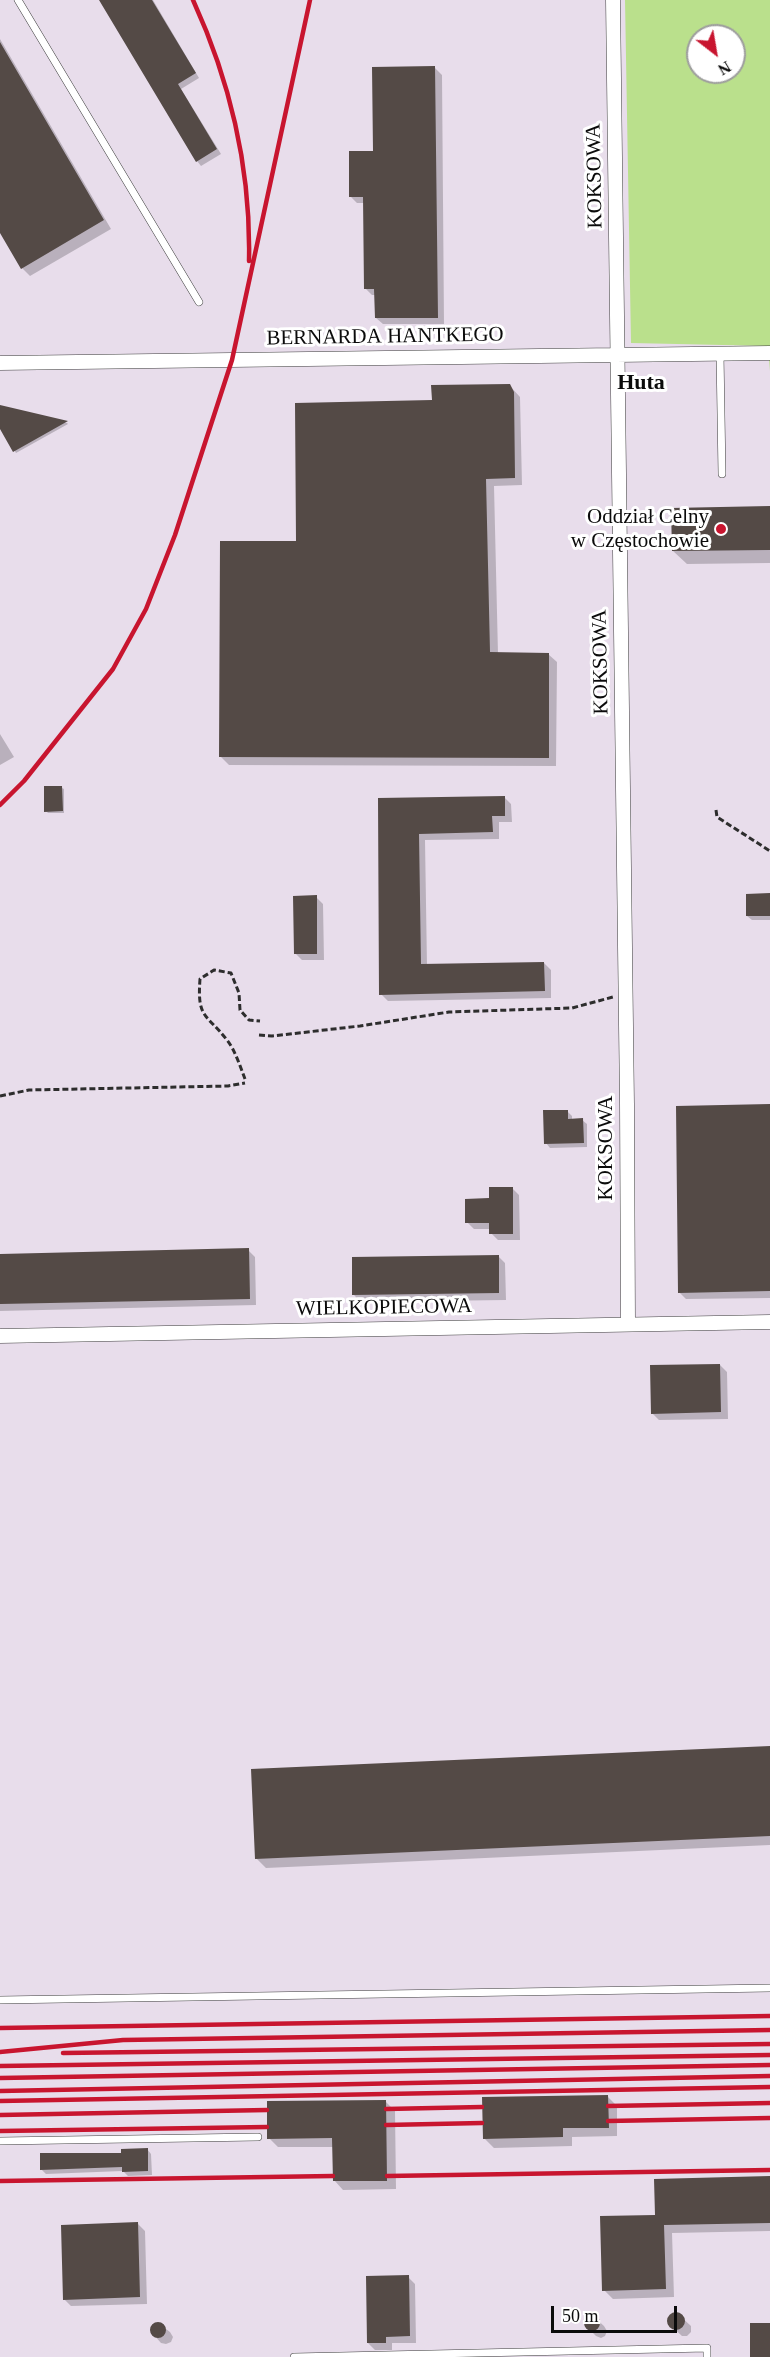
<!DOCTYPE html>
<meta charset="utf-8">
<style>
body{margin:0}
#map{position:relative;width:770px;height:2357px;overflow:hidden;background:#fff8e8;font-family:"Times New Roman",serif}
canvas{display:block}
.north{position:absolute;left:686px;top:24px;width:60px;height:60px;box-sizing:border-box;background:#fff;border:2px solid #9d9d9d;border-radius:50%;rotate:149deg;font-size:16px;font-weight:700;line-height:24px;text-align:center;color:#0b0b0b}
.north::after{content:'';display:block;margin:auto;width:21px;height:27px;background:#c8152f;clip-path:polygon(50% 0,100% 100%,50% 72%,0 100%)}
.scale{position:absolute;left:551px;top:2306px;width:126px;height:27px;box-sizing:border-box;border:3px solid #0b0b0b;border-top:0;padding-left:8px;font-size:18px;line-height:21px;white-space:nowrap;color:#0b0b0b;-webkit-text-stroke:4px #fff;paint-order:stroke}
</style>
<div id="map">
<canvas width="770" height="2357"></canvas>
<div class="north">N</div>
<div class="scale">50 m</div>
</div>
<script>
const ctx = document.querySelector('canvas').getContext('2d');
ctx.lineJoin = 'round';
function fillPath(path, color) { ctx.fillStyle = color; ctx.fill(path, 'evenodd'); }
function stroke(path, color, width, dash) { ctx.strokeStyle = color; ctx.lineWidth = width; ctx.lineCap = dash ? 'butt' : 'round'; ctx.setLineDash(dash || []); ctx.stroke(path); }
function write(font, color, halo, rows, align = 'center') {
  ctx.font = font + ' "Times New Roman",serif'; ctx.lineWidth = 6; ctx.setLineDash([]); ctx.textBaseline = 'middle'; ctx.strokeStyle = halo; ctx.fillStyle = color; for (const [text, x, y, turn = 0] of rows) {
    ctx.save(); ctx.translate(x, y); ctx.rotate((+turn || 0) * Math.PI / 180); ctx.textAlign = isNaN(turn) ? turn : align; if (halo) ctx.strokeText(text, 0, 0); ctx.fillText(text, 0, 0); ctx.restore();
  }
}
fillPath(new Path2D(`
 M0,0H770V2357H0ZM698,36H734V72H698Z`), '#e8ddeb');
fillPath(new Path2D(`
 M625,0H770V371L768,346L631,343ZM698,36H734V72H698Z`), '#bae08c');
fillPath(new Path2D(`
 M100,0H153L199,78L181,89L221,154L201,166L197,161Z
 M0,39L111,229L30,276L22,268L0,230Z
 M435,68L442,75L444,324H383L376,318V295H372L365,288L364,203H357L351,197L374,152Z
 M509,385L520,397L522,485L494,486L498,654H548L557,662L556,766L229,765L221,757L298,542L433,402Z
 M0,407L67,423L68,424L16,453L0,426Z
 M770,508V563L687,564L673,551Z
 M0,734L14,757L0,765Z
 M62,788L64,789V813H48L46,811Z
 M504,797L511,804L512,822H499V839L425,840L427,966L544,963L551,970V998L388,1001L381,994L379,800Z
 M770,895V920H752L747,916Z
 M316,897L323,904L324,960H302L295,953Z
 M770,1106V1298L686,1299L679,1292Z
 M567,1111L572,1116V1120H582L587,1124V1147L550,1148L546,1143Z
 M512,1188L519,1195L520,1240H498L491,1233V1229H474L467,1222L490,1200Z
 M248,1250L255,1257L256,1305L0,1311V1255Z
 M498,1256L505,1263L506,1300L361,1302L354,1295Z
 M720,1365L727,1372L728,1419L659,1420L652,1413Z
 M770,1748V1845L266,1868L256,1858Z
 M607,2096L617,2106V2136L572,2137V2146L494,2148L484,2138Z
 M386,2102L395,2111L396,2189L343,2190L334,2180V2147H278L269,2138Z
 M147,2149L151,2154L152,2175L128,2176L123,2171L46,2174L41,2169Z
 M770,2177V2231L672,2233L674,2297L613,2299L604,2290L656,2216Z
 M138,2224L145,2231L147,2304L71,2306L64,2299Z
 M408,2277L415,2284L416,2343H392V2350H375L368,2343Z
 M674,2314H678L691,2326V2332L687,2336H682L670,2325L669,2319Z
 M593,2316L604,2326L607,2331L605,2336L601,2338L596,2336L588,2328L586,2324L587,2319Z
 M158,2323L170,2332L173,2337L171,2342L166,2344L161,2343L154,2335L151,2330L153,2325Z`), '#0003');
fillPath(new Path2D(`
 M99,0H152L196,73L178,84L217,149L196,162Z
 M0,42L104,220L21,269L0,233Z
 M435,66L438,318H375L374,289H364L363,197H349V151H373L372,67Z
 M510,384L514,392L515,478L486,479L490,652L549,653V758L219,757L220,541H296L295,403L432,400L431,385Z
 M0,405L68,421L13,452L0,429Z
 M770,506V550L672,551L671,508Z
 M44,786H62L63,811L44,812Z
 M505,796V816H492L493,832L419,834L421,964L544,962L545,991L379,995L378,798Z
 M770,893V916H746V894Z
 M317,895V954H294L293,896Z
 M770,1104V1291L678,1293L676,1106Z
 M543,1110H568V1119L583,1118L584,1143L544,1144Z
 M489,1187H513V1234H489V1223H465V1199L489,1198Z
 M249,1248L250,1299L0,1304V1254Z
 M499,1255V1293L352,1295V1257Z
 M720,1364L721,1412L651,1414L650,1365Z
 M770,1746V1836L255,1859L251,1769Z
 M608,2095L609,2128H563V2137L483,2139L482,2097Z
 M386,2100L387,2181H333L332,2138L267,2139V2101Z
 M148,2148V2171L122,2172V2167L40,2170V2153H121V2149Z
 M770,2176V2223L664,2225L666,2289L602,2291L600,2216L655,2215L654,2179Z
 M138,2222L140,2297L63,2300L61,2225Z
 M409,2275L410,2336L386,2337V2343H367L366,2276Z
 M667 2321a9 9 0 1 1 18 0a9 9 0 1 1-18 0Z
 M584 2323a8 8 0 1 1 16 0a8 8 0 1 1-16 0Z
 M150 2330a8 8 0 1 1 16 0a8 8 0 1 1-16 0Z
 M750,2323H770V2357H750Z`), '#544a46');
const service = new Path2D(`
 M18,0L199,302
 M720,354L722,474
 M0,2000L770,1988
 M0,2141L258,2137
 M294,2357L707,2348V2357`);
const minor = new Path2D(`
 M613,0L627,1103L628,1323
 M0,363L770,353
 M0,1336L770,1322`);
stroke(service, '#3e3e3e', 8);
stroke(minor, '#3e3e3e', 15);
stroke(new Path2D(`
 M716,810L717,817L770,851
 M259,1035L272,1036L360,1026L449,1012L572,1008L613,997
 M245,1079C240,1066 235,1050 227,1040C206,1013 197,1019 200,979L214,970L231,973L239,993L240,1010L249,1020L260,1021
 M0,1096L29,1090L228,1086L245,1083`), '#2d2d2d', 3, [6, 3]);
stroke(service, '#fff', 7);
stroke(minor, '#fff', 14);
stroke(new Path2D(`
 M193,0C231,83 251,170 249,261
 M0,805L24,781L113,669L146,609L175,535L232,360L310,0
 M0,2028L770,2016
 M0,2052L123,2040L770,2030
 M63,2053L770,2044
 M0,2066L770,2055
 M0,2078L770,2065
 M0,2091L770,2076
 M0,2101L770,2087
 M608,2106L770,2103
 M386,2109L482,2107
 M0,2115L267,2110
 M608,2121L770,2118
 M386,2125L482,2123
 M0,2131L267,2127
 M387,2176L770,2170
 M0,2181L333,2176`), '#c8152f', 4.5);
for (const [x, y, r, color] of [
 [721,529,6,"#c8152f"]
]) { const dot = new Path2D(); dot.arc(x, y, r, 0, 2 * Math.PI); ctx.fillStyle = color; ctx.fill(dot); stroke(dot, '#fff', 2); }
write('21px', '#0b0b0b', '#fff', [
 ["KOKSOWA",595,176,-91],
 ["BERNARDA HANTKEGO",385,337,-1],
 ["KOKSOWA",601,662,-91],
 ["KOKSOWA",606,1148,-90],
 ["WIELKOPIECOWA",384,1308,-1]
]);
write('21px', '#0b0b0b', '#fff', [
 ["Oddział Celny",709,517],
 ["w Częstochowie",709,541]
], 'right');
write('bold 22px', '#0b0b0b', '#fff', [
 ["Huta",641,383]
]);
</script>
